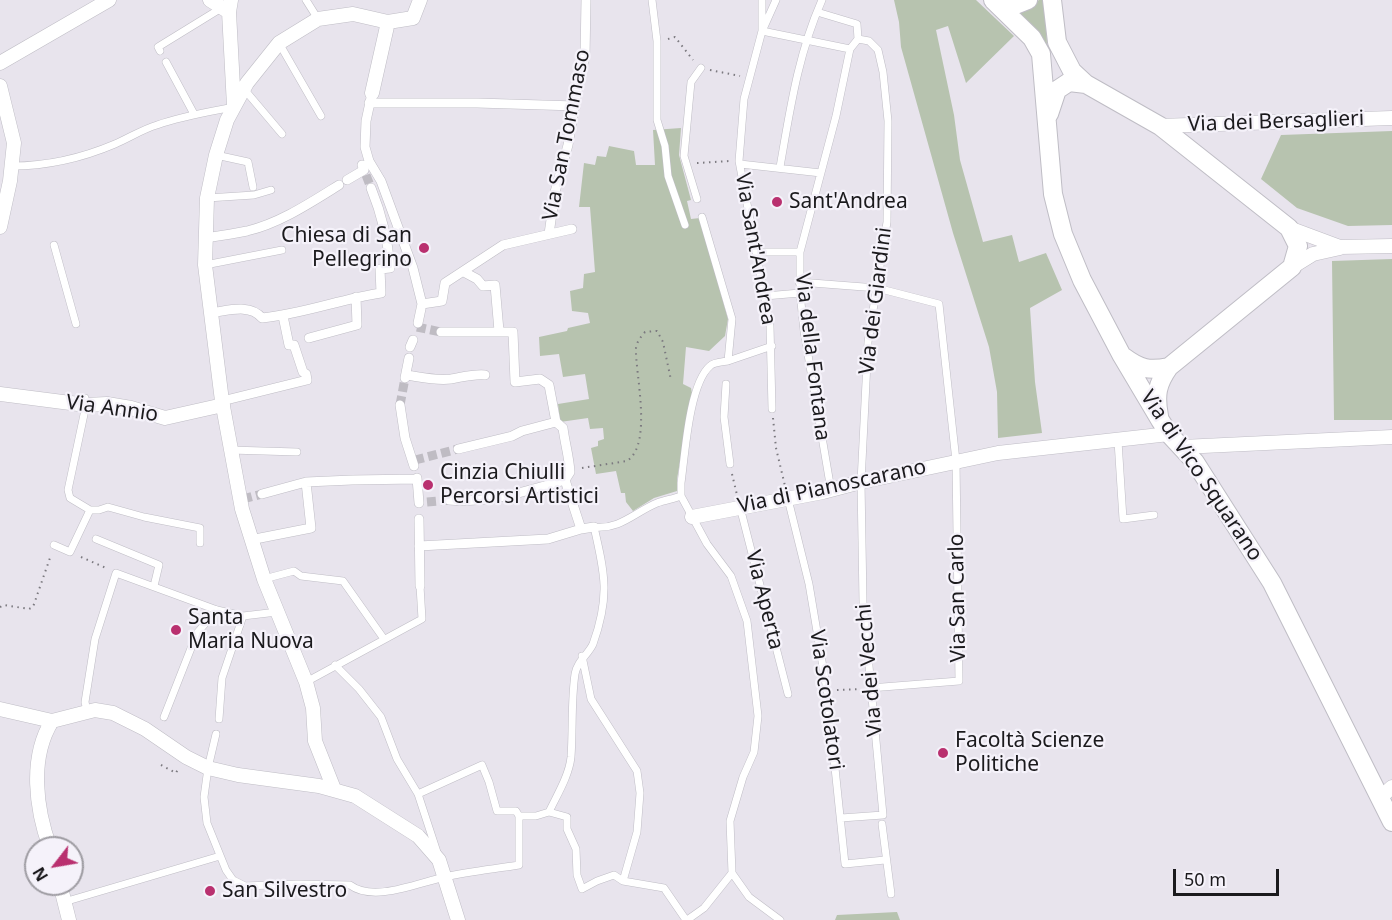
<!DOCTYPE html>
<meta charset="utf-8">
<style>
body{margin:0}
#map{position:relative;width:1392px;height:920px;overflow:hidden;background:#e8e4ed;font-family:"Noto Sans",sans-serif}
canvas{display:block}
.north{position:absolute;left:24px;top:836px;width:60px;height:60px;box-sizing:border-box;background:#f5f2fa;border:2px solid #9e9ca2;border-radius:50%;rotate:239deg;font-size:16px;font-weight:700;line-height:24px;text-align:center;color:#1b1a1d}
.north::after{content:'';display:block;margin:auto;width:21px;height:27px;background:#b9306f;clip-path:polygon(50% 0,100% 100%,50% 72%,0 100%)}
.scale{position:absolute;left:1173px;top:869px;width:106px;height:27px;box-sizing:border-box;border:3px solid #1b1a1d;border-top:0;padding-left:8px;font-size:18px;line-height:21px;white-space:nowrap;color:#1b1a1d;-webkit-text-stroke:4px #f5f2fa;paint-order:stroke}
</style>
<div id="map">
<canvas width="1392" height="920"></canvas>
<div class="north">N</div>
<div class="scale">50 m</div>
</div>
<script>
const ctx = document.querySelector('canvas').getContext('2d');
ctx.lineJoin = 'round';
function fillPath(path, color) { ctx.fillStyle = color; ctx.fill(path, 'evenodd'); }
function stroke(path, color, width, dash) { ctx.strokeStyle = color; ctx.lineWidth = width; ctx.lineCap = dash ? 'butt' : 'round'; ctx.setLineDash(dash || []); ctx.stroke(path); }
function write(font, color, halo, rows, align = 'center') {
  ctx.font = font + ' "Noto Sans",sans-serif'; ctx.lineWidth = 4.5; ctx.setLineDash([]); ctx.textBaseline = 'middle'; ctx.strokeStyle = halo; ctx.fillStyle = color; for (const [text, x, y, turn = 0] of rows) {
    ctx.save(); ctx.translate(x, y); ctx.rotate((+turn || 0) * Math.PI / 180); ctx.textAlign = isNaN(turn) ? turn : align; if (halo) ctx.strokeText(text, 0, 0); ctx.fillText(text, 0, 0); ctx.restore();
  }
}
fillPath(new Path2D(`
 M894,0H976L1014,36L966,83L948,26L936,30L954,115L960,160L983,242L1012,235L1019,262L1046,253L1062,290L1030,308L1035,382L1042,433L998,438L997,392L989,347L953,233L901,47L899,22Z
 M1039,0H1046L1047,48L1013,12L1026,9Z
 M681,128L679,155L691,200L687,201L691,219L700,218L728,319L725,336L709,351L686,347L683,384L691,388L692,393L677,479V491L654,498L633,511L626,502L625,493H621L616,471L596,474L591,448L598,446V441L604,439L603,428L590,429L588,418L560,422L558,404L589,399L585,374L563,377L559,354L540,356L539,337L567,331L568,328L590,323L588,313L572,311L570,291L583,288L584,274L595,272L590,207H579L584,163L595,165L597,156L606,157L609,146L634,151L636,165H655L653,130Z
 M1392,131V225L1348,226L1297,208L1261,179L1281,135Z
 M1392,259V420H1334L1332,261Z
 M897,912L900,920H835L837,915Z`), '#b7c3af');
stroke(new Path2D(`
 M366,175L371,188
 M417,327L441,332
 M400,405L405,378
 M415,460L458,449
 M243,499L262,494
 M427,502L449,500`), '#bfbcc3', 9, [9, 4.5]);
const service = new Path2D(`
 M306,0L318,19
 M652,0L657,41V120L665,146L668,176L685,225
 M762,0V31L744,99L739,161L770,326L772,409
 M817,12L857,24L858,39
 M763,29L776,0
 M762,31L850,49
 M279,43L321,116
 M160,51L158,47L223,7
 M166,62L194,114
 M244,89L282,134
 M216,155L248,162L253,187
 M740,164L821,173
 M12,166C48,166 82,158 115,144C129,138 143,129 157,125C182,116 208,112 234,107
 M780,167C790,110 798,54 822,0
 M207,198L254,195L271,190
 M697,199L684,156L691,82L701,68
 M702,217L732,319L728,361C722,362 714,362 710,366C689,384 685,455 681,483V496L707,544L731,576L747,621L758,716L754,752L743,777L730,821L732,873L749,897L780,920
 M54,245L76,324
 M757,252H800
 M205,265L282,250
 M799,282L877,288L939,304L956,461L959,681L870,688
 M765,296L800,293
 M728,361L772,346
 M726,384L724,417L730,464
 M1118,441L1123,519L1154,515
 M230,450L297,452
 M831,490L804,331L800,293V252L836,116L850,49
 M788,499L809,584L827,691L845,864L885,860
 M740,507L788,694
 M90,510H99L108,507L144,517L200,528V543
 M96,539L159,565L154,586
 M54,545L70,552L90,510L70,498L68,490L86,405L85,398
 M264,579L294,571L301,576L343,581L384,639
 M582,656L591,699L637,771L640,793L637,832L623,881
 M335,665L359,689L381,717L397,759L418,794L437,852
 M306,682L422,619L420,586
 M87,711L85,702L95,639L116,573L217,610L243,616L277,612
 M164,717L197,633L217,610
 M219,719L222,678L243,616
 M216,734L208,768L204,797L207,823L226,870L233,880L245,886L297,884L350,885C374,903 420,882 445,877C470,871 495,869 519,865V816
 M418,794L482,765L489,782L497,811H516L519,816
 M549,812L567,817V829L576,849L577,875L582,889L597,881L614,875L623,881L664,888L686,920
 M519,816H536L549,812C557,795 569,776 571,757C573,729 571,702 575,674C577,661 588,655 593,644C610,597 605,574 594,527C620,530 635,512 657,503C665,500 673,499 681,496
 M841,818L883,815L863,602L861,482L868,342L887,222L888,121L883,72L878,50L869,41L858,39L850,49
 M882,824L891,894
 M64,902L220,856
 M687,920L704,908L732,873`);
const pedestrian = new Path2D(`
 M372,93L366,121L365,147L369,161L381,181L413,268L422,304L418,323
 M369,103H477L576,106
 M347,180L364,170L362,165
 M549,234L555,192L568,145L580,74L585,57L586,0
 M205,238C219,236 233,234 247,231C280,223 310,203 339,185
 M464,272L477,279L483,286L495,285L499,331
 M422,304L442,301L445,283L503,245L572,229
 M210,313C227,311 250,303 262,318C303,314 341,299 381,293L380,269L390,268C388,239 382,215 371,188
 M441,332H513L515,382L540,379L549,385L556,422L563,428C565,444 569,456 570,472L565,480L581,529
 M309,338L357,325L356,297
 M410,347L413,340
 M406,375C420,377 436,381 451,379C463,377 473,374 485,375
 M405,378L409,358
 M222,401L307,380L306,374L303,372L294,345H289L283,316
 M400,405L405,438L414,466
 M458,449L512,436L522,431L556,422
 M417,478L419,503
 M262,494L306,482L352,480L417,479
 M449,500C488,504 527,491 565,480
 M419,519L420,586
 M250,540L311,528L306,482
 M419,546L548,539L581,529L594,527`);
const minor = new Path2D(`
 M210,0L229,12
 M231,0L229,12L234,106
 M0,63L109,0
 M0,86L14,143L10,181L0,227
 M372,93L388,22
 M1160,126L1392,118
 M1289,228L1340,247L1392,246
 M1292,267L1313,254L1340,248
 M0,394L86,405L107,404L131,408L165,418L223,405
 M1182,447L1392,437
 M692,517L823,492L861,482L998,453L1169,434
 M0,709L52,721L95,710L113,713L145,729L186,757L208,768L238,775L319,786L355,796L418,836L439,860L458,920
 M334,789L315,741L313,708L306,682L264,579L242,509L222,401L205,265L207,198L216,155L227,120L247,83L279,43L318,19L353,14L388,22L413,18L420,0
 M1381,797L1392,787
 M50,848C36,809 29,758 52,721
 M60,884L69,920`);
const secondary = new Path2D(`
 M993,0L1032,38L1041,54L1053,194L1063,234L1082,280L1122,356L1160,420L1169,434L1195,462L1272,583L1392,822
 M1052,0L1057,42L1072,71L1086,84L1160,126L1289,228L1298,246L1292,267L1169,367C1157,384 1155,395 1159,416
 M995,1L1013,6L1028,0
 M1049,114L1057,90L1069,82L1086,84
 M1124,357C1140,369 1149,371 1169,367`);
stroke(service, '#bfbdc5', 8);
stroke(pedestrian, '#bfbdc5', 10);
stroke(minor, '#bfbdc5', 15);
stroke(secondary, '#bfbdc5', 20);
stroke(new Path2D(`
 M668,39L675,37L693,60
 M710,70L740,76
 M697,163L730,161
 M773,418L776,448L785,486
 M582,468L627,461C653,444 635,373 636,348C637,341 641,337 645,332L657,331L663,342L671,380
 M732,474L737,495
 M81,557L106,568
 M0,607L4,605L29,609L33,607L51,555
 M837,690L861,689
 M161,765L176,773L178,769`), '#7b797f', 2, [1.5, 4.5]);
stroke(service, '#fff', 7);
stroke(pedestrian, '#fff', 9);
stroke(minor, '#fff', 14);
stroke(secondary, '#fff', 18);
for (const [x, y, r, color] of [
 [777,202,6,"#b9306f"],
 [424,248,6,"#b9306f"],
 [428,485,6,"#b9306f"],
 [176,630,6,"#b9306f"],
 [943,753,6,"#b9306f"],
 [210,891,6,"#b9306f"]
]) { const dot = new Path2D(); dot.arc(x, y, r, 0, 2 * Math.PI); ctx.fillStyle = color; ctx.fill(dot); stroke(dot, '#f5f2fa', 2); }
write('21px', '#1b1a1d', '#f5f2fa', [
 ["Via dei Bersaglieri",1276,122,-2],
 ["Via San Tommaso",567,135,-79],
 ["Via Sant'Andrea",755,249,80],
 ["Via dei Giardini",876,301,-83],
 ["Via della Fontana",812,357,83],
 ["Via Annio",112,409,8],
 ["Via di Vico Squarano",1201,476,56],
 ["Via di Pianoscarano",832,487,-12],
 ["Via San Carlo",958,598,-91],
 ["Via Aperta",764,600,76],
 ["Via dei Vecchi",870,670,-95],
 ["Via Scotolatori",826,700,82]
]);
write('21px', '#1b1a1d', '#f5f2fa', [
 ["Sant'Andrea",789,202],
 ["Chiesa di San",412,236,"right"],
 ["Pellegrino",412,260,"right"],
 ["Cinzia Chiulli",440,473],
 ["Percorsi Artistici",440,497],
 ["Santa",188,618],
 ["Maria Nuova",188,642],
 ["Facoltà Scienze",955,741],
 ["Politiche",955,765],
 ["San Silvestro",222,891]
], 'left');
</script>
